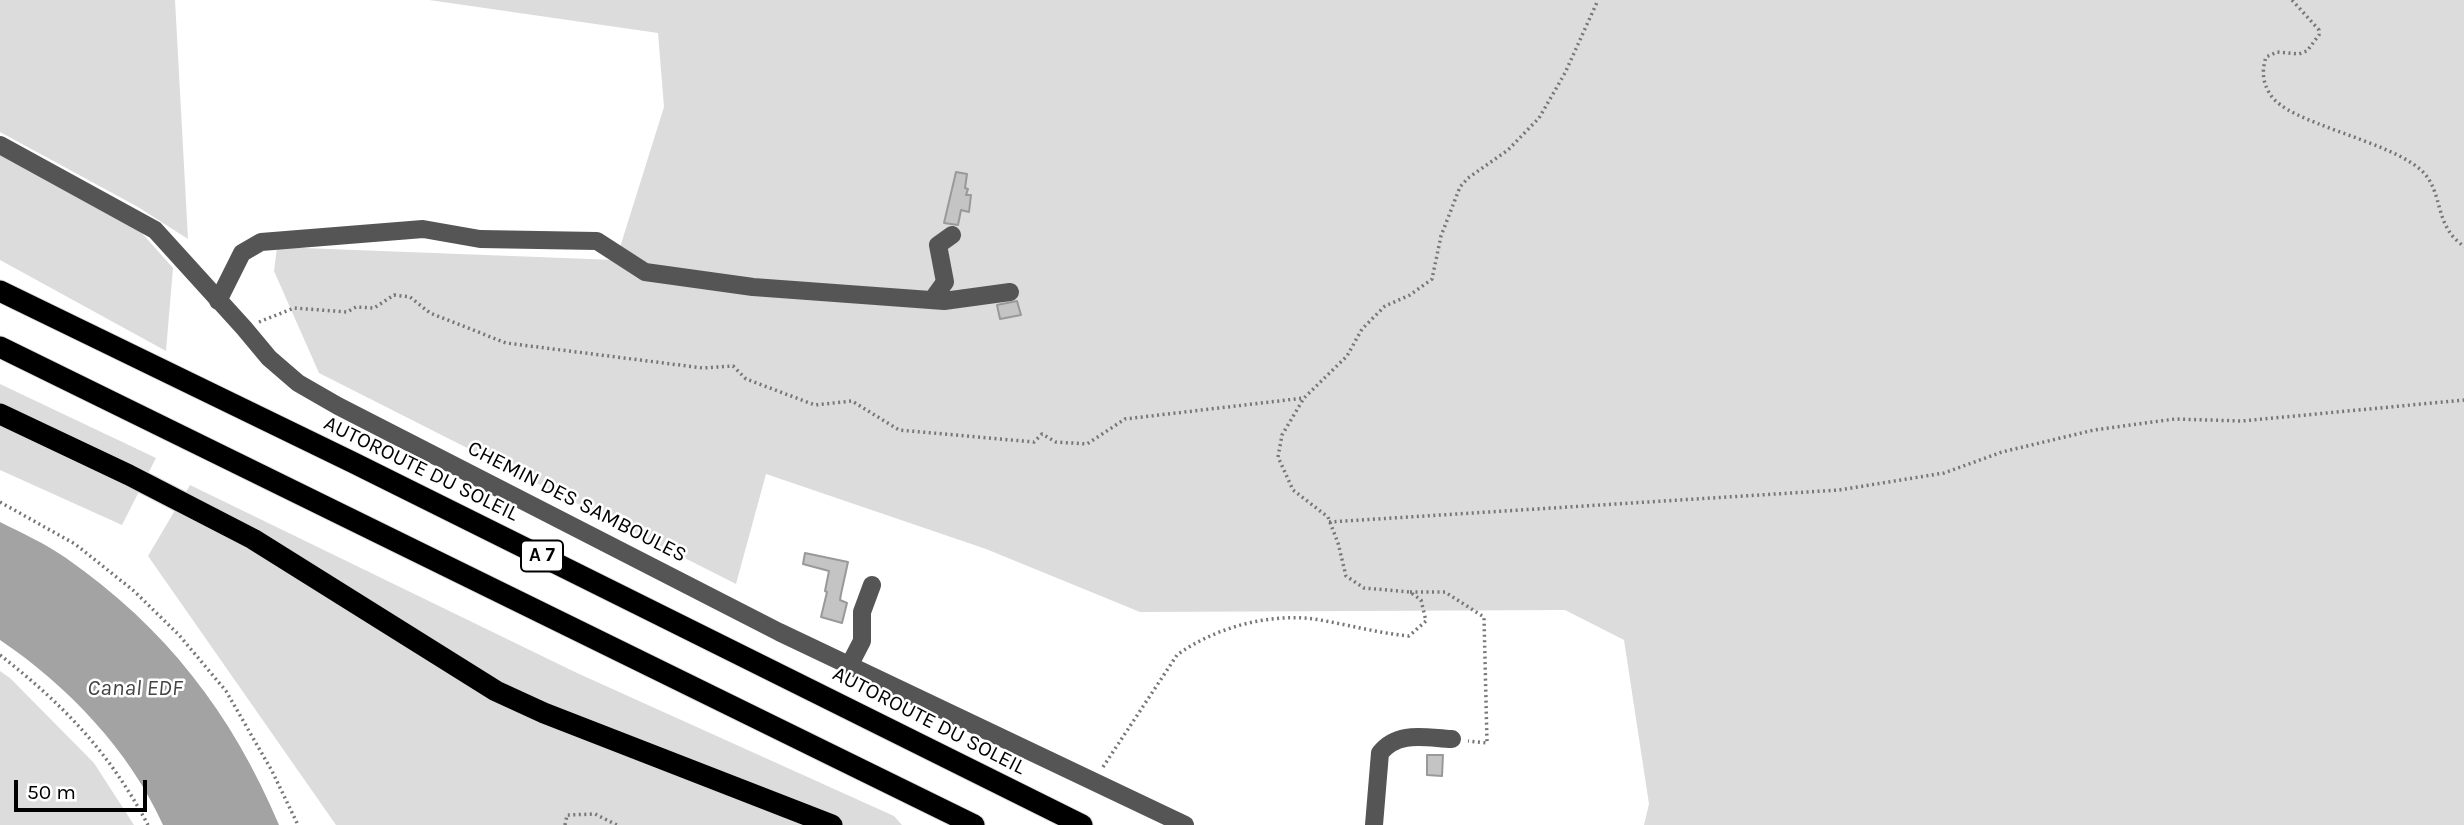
<!DOCTYPE html>
<style>
body{margin:0}
#map{position:relative;width:2464px;height:825px;overflow:hidden;background:#fff;font-family:Karla,sans-serif}
canvas{display:block}
.scale{position:absolute;left:14px;top:780px;width:133px;height:32px;box-sizing:border-box;border:4px solid #000;border-top:0;padding-left:9px;font-size:21px;line-height:24px;white-space:nowrap;color:#000;-webkit-text-stroke:5px #fff;paint-order:stroke}
</style>
<div id="map">
<canvas width="2464" height="825"></canvas>
<div class="scale">50 m</div>
</div>
<script>
const ctx = document.querySelector('canvas').getContext('2d');
ctx.lineJoin = 'round';
function fillPath(path, color) { ctx.fillStyle = color; ctx.fill(path, 'evenodd'); }
function stroke(path, color, width, dash) { ctx.strokeStyle = color; ctx.lineWidth = width; ctx.lineCap = dash ? 'butt' : 'round'; ctx.setLineDash(dash || []); ctx.stroke(path); }
function write(font, color, halo, rows, align = 'center') {
  ctx.font = font + ' Karla,sans-serif'; ctx.lineWidth = 5; ctx.setLineDash([]); ctx.textBaseline = 'middle'; ctx.strokeStyle = halo; ctx.fillStyle = color; for (const [text, x, y, turn = 0] of rows) {
    ctx.save(); ctx.translate(x, y); ctx.rotate((+turn || 0) * Math.PI / 180); ctx.textAlign = isNaN(turn) ? turn : align; if (halo) ctx.strokeText(text, 0, 0); ctx.fillText(text, 0, 0); ctx.restore();
  }
}
fillPath(new Path2D(`
 M0,0H175L188,239L138,207L0,132Z
 M429,0H2464V825H1644L1649,804L1624,640L1565,610L1140,612L986,549L766,474L736,584L319,373L274,271L277,247L616,260L664,107L658,33Z
 M0,155L140,231L173,268L166,351L0,260Z
 M0,384L156,458L122,525L0,470Z
 M190,485L577,673L894,816L902,825H336L148,556Z
 M0,671L10,678L94,763L134,825H0Z`), '#dcdcdc');
fillPath(new Path2D(`
 M0,522C22,533 46,544 66,558C165,627 232,713 279,825H163C130,751 67,685 0,640Z`), '#a3a3a3');
const building = new Path2D(`
 M956,172L967,174L965,188L968,189L966,195H971L969,212L961,210L958,225L944,223Z
 M1017,301L1021,315L1000,319L997,305Z
 M805,553L848,562L841,594L840,600L847,603L842,623L821,617L827,592L825,591L829,571L803,564Z
 M1427,755H1443L1442,776L1427,775Z`);
fillPath(building, '#c4c4c4');
stroke(building, '#999', 2);
const highway = new Path2D(`
 M0,291L354,463L1082,825
 M0,347L974,825
 M0,414L129,475L253,539L496,691L544,713L832,825`);
stroke(highway, '#dbdbdb', 23);
stroke(new Path2D(`
 M2292,0L2319,30V35L2307,51L2299,54L2277,52L2266,57C2262,70 2262,81 2270,94C2287,124 2391,140 2423,172C2439,188 2437,213 2449,231C2452,237 2459,242 2464,247
 M259,322L294,308L347,312L356,307L374,308L394,295L410,297L430,313L506,343L703,368L733,366L746,379L815,405L852,401L899,430L1034,442L1042,434L1056,442L1087,444L1125,419L1304,398
 M0,502L75,544L134,591L179,635L226,691L272,771L298,825
 M1329,522L1839,490L1944,473L2002,452L2094,430L2175,419L2242,421L2464,400
 M1410,592H1445L1484,617L1487,743L1468,741
 M0,655C64,705 110,753 148,825
 M1103,767L1177,655C1214,628 1268,613 1314,619C1346,624 1377,633 1409,636L1426,621L1421,600L1410,592L1364,588L1346,576L1338,543L1328,517L1293,490L1278,457L1282,435L1304,398L1347,356L1362,329L1385,306L1410,295L1432,279L1441,236L1460,187L1468,178L1508,150L1539,118L1565,73L1598,0
 M565,825L567,815L595,814L617,825`), '#777', 3.5, [2, 3.5]);
stroke(new Path2D(`
 M0,145L155,230L244,328L269,358L298,383L338,406L779,632L1185,825
 M932,300L945,282L938,245L952,235
 M218,301L242,253L261,242L423,229L480,239L597,241L645,272L753,287L944,301L1010,292
 M849,666L862,641V612L872,585
 M1374,825L1380,753C1398,730 1426,738 1452,739`), '#555', 18);
stroke(highway, '#000', 21);
for (const [x, y, w] of [
 [542,556,42]
]) { const box = new Path2D(); box.roundRect(x - w / 2, y - 15.5, w, 31, 5); ctx.fillStyle = '#fff'; ctx.fill(box); stroke(box, '#000', 2); }
write('bold 19px', '#000', null, [
 ["A 7",542,556]
]);
write('21px', '#000', '#fff', [
 ["AUTOROUTE DU SOLEIL",421,469,26],
 ["CHEMIN DES SAMBOULES",577,502,27],
 ["AUTOROUTE DU SOLEIL",929,721,27]
]);
write('italic 23px', '#444', '#fff', [
 ["Canal EDF",135,688]
]);
</script>
